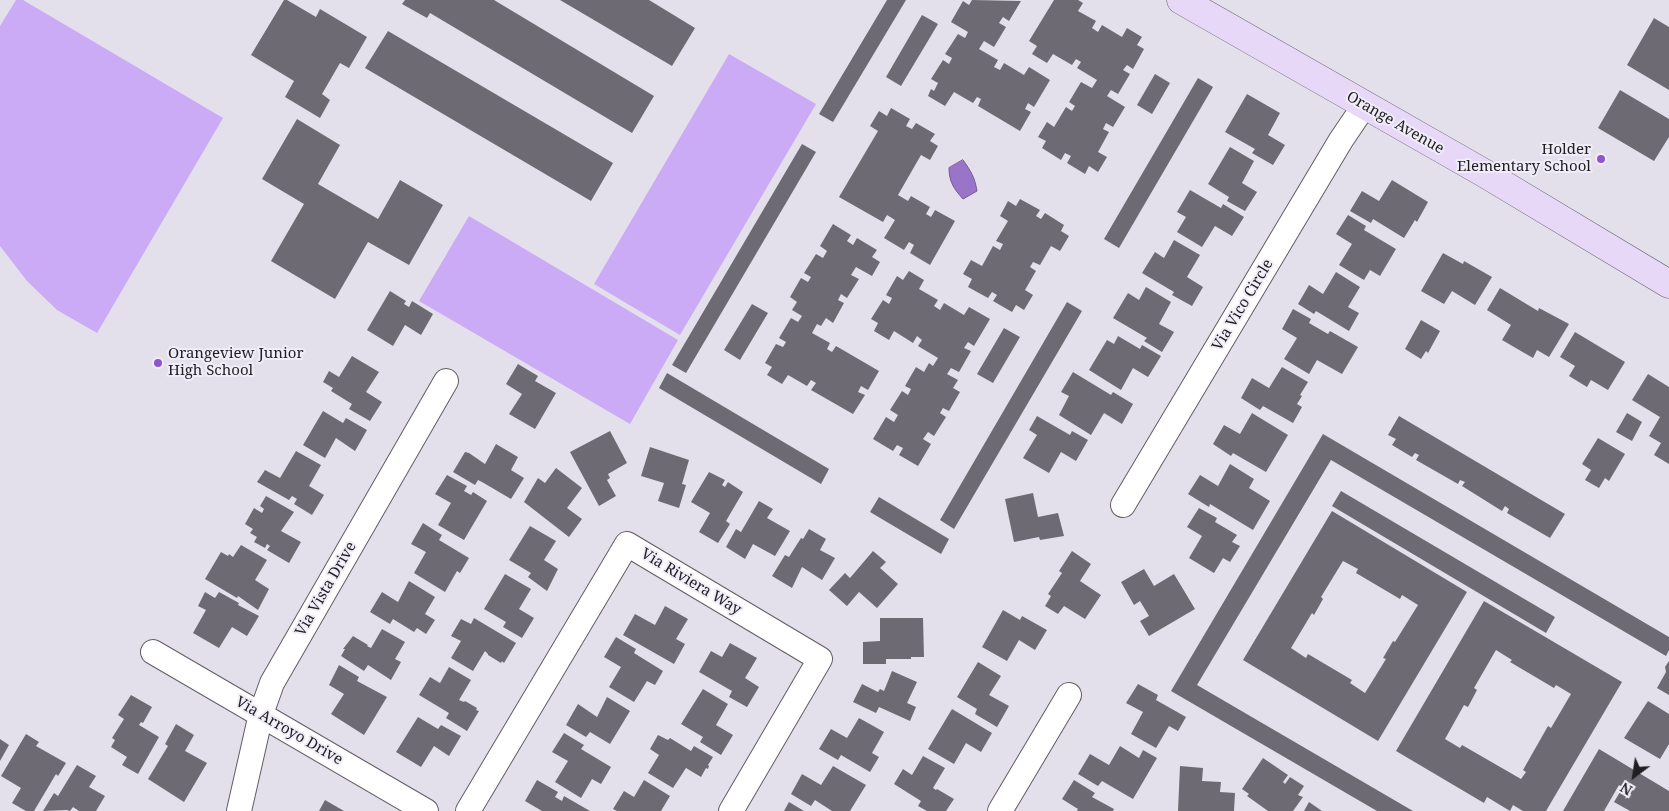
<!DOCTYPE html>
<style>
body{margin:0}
#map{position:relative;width:1669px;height:811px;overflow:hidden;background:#e4e0eb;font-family:"Noto Serif",serif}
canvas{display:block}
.north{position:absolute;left:1609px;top:751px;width:50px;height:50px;-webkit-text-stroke:4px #f1edf8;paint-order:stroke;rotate:211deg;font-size:14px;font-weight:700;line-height:20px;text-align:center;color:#1f1e22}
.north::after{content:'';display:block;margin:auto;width:18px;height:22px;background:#1f1e22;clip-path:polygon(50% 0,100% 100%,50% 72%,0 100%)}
</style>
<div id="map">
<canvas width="1669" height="811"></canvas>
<div class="north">N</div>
</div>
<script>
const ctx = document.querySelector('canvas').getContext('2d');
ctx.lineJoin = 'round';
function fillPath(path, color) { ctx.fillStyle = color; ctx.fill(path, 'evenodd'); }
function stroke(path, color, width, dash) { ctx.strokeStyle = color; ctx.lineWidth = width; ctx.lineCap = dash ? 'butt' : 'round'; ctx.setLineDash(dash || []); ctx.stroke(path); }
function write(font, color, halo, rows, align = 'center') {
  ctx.font = font + ' "Noto Serif",serif'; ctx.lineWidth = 4; ctx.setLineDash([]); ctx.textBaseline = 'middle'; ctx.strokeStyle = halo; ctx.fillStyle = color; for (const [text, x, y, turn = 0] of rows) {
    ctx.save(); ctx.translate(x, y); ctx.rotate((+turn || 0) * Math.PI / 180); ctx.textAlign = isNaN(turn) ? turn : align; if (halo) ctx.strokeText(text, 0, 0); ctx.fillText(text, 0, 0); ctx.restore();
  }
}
fillPath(new Path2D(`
 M16,0H23L223,118L97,333L57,310L27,281L0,246V26Z
 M729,54L816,104L680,335L594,284Z
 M469,216L678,340L630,424L419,301Z`), '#cbaaf6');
const water = new Path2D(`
 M963,160C971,171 975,178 977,191L963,199C954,189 949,182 949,168Z`);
fillPath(water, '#9a74c8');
stroke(water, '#755a96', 1);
fillPath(new Path2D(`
 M284,0H287L316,17L320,9L367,37L349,68L340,63L322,94L330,100L320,118L285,97L294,81L251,55Z
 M405,0H494L654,96L632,133L430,13L427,18L402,4Z
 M560,0H649L695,28L672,66Z
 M887,0H906L833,122L819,114Z
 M972,0L1021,1L1009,21L1003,17L999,23L1006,27L994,47L984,41L979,49L998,60L994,67L1000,70L1004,63L1024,75L1029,67L1050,80L1034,107L1028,103L1025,109L1031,112L1020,131L978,106L981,99L977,97L973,103L954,92L945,106L928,96L931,89L934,91L938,83L931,79L943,60L949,64L952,58L945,54L958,34L965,38L968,32L951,22L963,1L969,5Z
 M1054,0H1078L1083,3L1078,11L1096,21L1092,28L1098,32L1102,25L1122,37L1127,28L1142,37L1137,45L1144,49L1133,69L1127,65L1123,70L1130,74L1118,94L1111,90L1107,96L1125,107L1113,127L1106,123L1103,129L1109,132L1098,152L1107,157L1098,172L1089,166L1085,174L1067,163L1071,156L1065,153L1061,160L1042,148L1046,141L1038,137L1047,122L1054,127L1066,107L1072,111L1075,106L1069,102L1081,82L1092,88L1097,80L1077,68L1081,62L1076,59L1072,65L1053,54L1047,63L1032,54L1037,46L1029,41Z
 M922,15L938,24L901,86L886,77Z
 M1654,18L1669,27V90L1627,65Z
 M388,31L613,163L591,201L365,68Z
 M1155,74L1170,83L1152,114L1137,105Z
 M1198,78L1213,87L1119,248L1104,239Z
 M1620,90L1669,119V137L1654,161L1598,128Z
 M1247,94L1280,113L1268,135L1285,145L1273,165L1252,153L1255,149L1225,132Z
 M891,108L910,119L906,126L912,129L916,123L935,134L930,141L938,146L930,160L921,155L898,195L908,201L911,196L930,207L926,214L931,217L935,210L955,221L930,265L910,253L914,245L909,242L904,250L884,238L895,220L887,215L883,222L839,197L878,131L870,126L879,111L887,116Z
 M297,119L340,145L318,184L378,219L400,180L443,205L409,265L368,242L335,299L271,261L304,204L262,179Z
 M802,144L816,152L686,373L672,365Z
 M1230,147L1254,161L1242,183L1257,192L1245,211L1227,201L1229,197L1208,184Z
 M1392,180L1428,202L1417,222L1415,220L1404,238L1373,219L1371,223L1350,211L1362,191L1379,201Z
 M1190,190L1221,208L1223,204L1244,217L1232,236L1215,226L1202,247L1177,232L1186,217L1177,212Z
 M1020,199L1040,210L1036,216L1041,219L1045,213L1064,225L1061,231L1069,236L1060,251L1051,246L1040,265L1033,262L1030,267L1036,271L1025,290L1033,295L1024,310L1016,305L1012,312L993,301L997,295L992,292L988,298L968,287L972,279L963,274L971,260L982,266L993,246L1000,250L1003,244L996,241L1008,221L1000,216L1008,201L1016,206Z
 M1348,215L1366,226L1364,230L1396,249L1380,276L1370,270L1364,280L1339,265L1352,244L1336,234Z
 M833,224L851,235L847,241L853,245L857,238L877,250L872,257L880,262L872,276L856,267L851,275L859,279L847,298L841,294L838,300L844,303L833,323L826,318L821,326L817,324L812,333L830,343L827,349L832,352L836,346L879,371L868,390L861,386L858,392L865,395L853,414L811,390L816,383L811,380L807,386L788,375L782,384L767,375L772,367L765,363L776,344L783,347L786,342L779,338L791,318L798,322L802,316L792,310L797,302L790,297L801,278L808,282L811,277L804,273L816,254L823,258L827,251L820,246Z
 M1174,240L1200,255L1187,277L1203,287L1192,306L1172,295L1174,292L1142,273L1155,252L1164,258Z
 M1443,253L1463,264L1464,261L1492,277L1475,305L1452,291L1444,304L1421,291Z
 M909,271L924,280L919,289L938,300L934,306L940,310L944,303L964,315L969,307L990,319L974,346L968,342L964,348L971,351L959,372L951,368L947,374L958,380L953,388L960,392L949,411L943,408L940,413L946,417L934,436L928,432L923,439L931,444L918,466L899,455L903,448L897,445L893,451L873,439L886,417L894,422L898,415L890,410L902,391L908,395L911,389L905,386L916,367L924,372L929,363L933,366L938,358L918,346L922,340L917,336L913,343L894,331L889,340L874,331L878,323L871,319L883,300L889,304L892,298L886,295L897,276L903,280Z
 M1336,272L1360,287L1348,307L1359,313L1349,331L1316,311L1314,314L1298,304L1309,285L1323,294Z
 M1146,287L1171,302L1159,324L1174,332L1162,352L1144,341L1147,338L1113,318L1128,293L1139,300Z
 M1500,288L1538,311L1539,308L1569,324L1549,357L1537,350L1533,358L1502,340L1511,325L1487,310Z
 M390,291L406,301L404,304L409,307L412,301L433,314L421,335L405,325L393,346L367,330Z
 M1067,302L1082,311L954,529L940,520Z
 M752,304L768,313L740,360L724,350Z
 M1293,309L1311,319L1309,323L1328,334L1330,331L1358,347L1342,374L1317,360L1309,374L1284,359L1297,338L1282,329Z
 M1421,320L1440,331L1428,353L1426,351L1421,359L1405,349Z
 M1004,328L1020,337L993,383L977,374Z
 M1575,332L1625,362L1608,390L1591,380L1587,387L1569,376L1575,366L1560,357Z
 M1118,336L1140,349L1142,345L1161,356L1148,377L1133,368L1121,390L1089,370L1107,340L1114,344Z
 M352,356L379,372L366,392L382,402L370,421L349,409L352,404L331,391L333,388L323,382L329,371L339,377Z
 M518,364L538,376L535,381L556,393L535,429L509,414L522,394L506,384Z
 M1282,367L1308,382L1300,395L1302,396L1297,404L1302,407L1293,423L1263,406L1260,410L1241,398L1252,378L1269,388Z
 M1073,372L1111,395L1113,392L1133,404L1122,424L1104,413L1091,435L1059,415L1069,396L1061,392Z
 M667,373L829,469L821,484L659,388Z
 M1648,374L1669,387V464L1654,455L1661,443L1649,436L1660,417L1632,400Z
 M323,411L343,423L346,418L367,430L355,451L336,438L325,458L303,445Z
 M1252,413L1288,435L1266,472L1233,453L1231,456L1213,444L1224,425L1240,434Z
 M1627,413L1642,422L1632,441L1616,432Z
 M1037,416L1070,435L1072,431L1088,440L1076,461L1061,452L1049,473L1023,458L1037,435L1029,430Z
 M1399,416L1565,514L1550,538L1507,513L1509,509L1505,506L1502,511L1462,486L1465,482L1460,480L1458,484L1416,460L1419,455L1415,453L1412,457L1392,445L1396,439L1388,435Z
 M610,431L627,463L608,474L610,478L607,480L616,496L599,506L570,452Z
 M1323,434L1669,637V650L1666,656L1331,460L1197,685L1413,811H1377L1171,691Z
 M1598,438L1625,454L1609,481L1605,478L1599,488L1585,480L1591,470L1582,464Z
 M496,444L518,457L511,470L524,478L511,499L482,482L478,480L475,485L453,472L465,452L469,453L485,464Z
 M650,447L689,460L682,484L686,485L679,508L658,501L664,483L641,476Z
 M296,451L321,465L309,486L324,495L312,515L294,504L297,499L292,496L289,500L257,482L265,470L280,478Z
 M1230,464L1254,479L1249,488L1270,501L1253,530L1210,504L1209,507L1188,494L1200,475L1218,486Z
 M556,468L582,488L567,508L582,519L569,537L524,502L538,478L545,483Z
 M709,472L725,480L722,485L725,487L728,482L743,492L726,521L730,524L718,543L699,532L710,513L691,502Z
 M447,475L467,486L464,491L471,495L473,492L487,501L464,540L438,525L451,503L435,494Z
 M1341,491L1555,617L1546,633L1332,506Z
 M1033,493L1038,517L1058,513L1064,536L1040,540L1039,537L1014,542L1005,499Z
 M266,496L294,512L281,531L301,542L289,563L267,550L270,546L267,544L265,548L254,542L257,537L250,533L253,529L245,524L254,508L262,513L264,509L260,506Z
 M879,497L949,539L941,554L870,512Z
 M759,501L773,509L767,518L790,531L775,556L753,544L745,559L726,547L736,529L741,532Z
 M1199,508L1217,518L1215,522L1237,535L1232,542L1240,546L1230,562L1223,558L1214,573L1189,558L1202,536L1187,527Z
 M1332,511L1467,592L1378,741L1243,660ZM1343,561L1358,569L1356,573L1400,599L1402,595L1418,605L1395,642L1393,641L1383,658L1386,659L1365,693L1350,683L1352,680L1308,654L1306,658L1291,648L1312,613L1314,615L1323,599L1321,597Z
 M423,523L442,535L439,540L469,558L460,573L457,571L445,592L414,573L426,552L411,544Z
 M530,526L556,541L544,560L558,569L547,591L528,577L531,573L509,560Z
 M809,529L826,539L820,550L835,558L822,580L802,567L792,588L772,576L785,555L789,557L801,538L803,539Z
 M241,545L267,560L255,580L269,589L258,610L238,596L237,598L205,579L221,552L228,556L229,554L233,557Z
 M873,551L886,562L880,568L898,584L877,608L859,592L847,606L829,590L845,573L850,578Z
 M1072,551L1091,564L1080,581L1101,595L1085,619L1064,606L1058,614L1045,606L1051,596L1048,594L1062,573L1059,571Z
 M1144,569L1154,586L1174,574L1195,609L1149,636L1140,621L1149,616L1140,601L1134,605L1121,582Z
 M505,574L531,589L519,609L534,618L522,638L503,627L506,622L484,609Z
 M409,581L435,597L425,614L435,620L426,634L417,628L414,632L393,619L390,624L370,612L382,592L398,602Z
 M205,592L215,598L219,592L239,603L238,605L259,616L247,636L232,627L219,648L193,633L206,610L198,606Z
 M1484,601L1622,682L1546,811H1523L1513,805L1510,811L1487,797L1484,803L1396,751ZM1496,650L1512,660L1510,662L1554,688L1556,685L1571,694L1551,728L1548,726L1523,770L1526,772L1521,779L1462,745L1460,748L1445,739L1464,705L1468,707L1477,690L1474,688Z
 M665,606L688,619L676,639L685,644L674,664L623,635L635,614L655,625Z
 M1003,610L1020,620L1022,616L1047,630L1035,650L1019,640L1007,661L982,647Z
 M474,618L516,643L504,663L502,661L501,663L488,655V654L485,651L473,671L451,658L461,641L451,636L461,619L471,624Z
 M880,618H923L924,657H911V659H886V664H863V642L880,641Z
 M382,629L405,642L395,659L401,662L391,680L368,665L364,671L341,656L345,649H343L353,636L368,645L367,646L371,648Z
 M616,637L636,649L634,653L663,671L655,685L647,681L634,702L609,687L621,667L604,657Z
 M730,643L757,658L745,678L759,687L747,707L729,697L732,691L699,672L711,651L722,657Z
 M1669,661V695L1657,688L1666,672L1665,667Z
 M978,662L1001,676L989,695L1009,706L997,727L975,714L977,709L957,697Z
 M339,665L359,677L357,681L387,697L364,735L331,714L344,694L329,685Z
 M449,667L471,680L459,700L464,702L465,701L477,708L476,710L479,711L467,731L446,718L449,713L419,695L430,677L440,683Z
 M892,671L917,682L907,703L916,707L910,721L879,707L876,713L853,702L862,684L878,692L880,689L884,691Z
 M1138,684L1158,695L1156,700L1186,717L1178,731L1169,726L1156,748L1131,734L1143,712L1126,703Z
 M703,689L728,704L716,725L733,735L721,755L700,742L703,737L681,724Z
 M131,695L152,707L143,723L141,722L139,725L159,737L138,774L122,765L127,757L111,747L115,740L112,738L124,719L118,715Z
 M607,697L630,711L610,744L590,732L586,737L566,725L578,704L597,717Z
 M1648,701L1669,714V744L1660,759L1624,738Z
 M952,709L992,733L981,752L966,743L954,764L928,749Z
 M418,717L438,729L441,725L461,736L449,756L434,746L421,767L396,752Z
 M859,718L884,732L872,753L879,757L870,772L841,755L838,760L819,749L831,729L847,738Z
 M176,724L194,735L185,751L207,763L184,802L148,779L168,746L165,744Z
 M564,733L584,745L581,749L611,767L601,784L592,779L581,798L555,782L568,761L552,752Z
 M26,734L39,742L36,746L66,763L58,776L56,774L34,811H26L12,803L21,788L1,776Z
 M658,735L668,740L670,738L691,751L694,746L713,757L708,765L709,766L708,769L706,768L701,777L686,768L673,788L648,773L659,755L650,749Z
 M0,739L9,745L0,761Z
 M1120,746L1139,758L1143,750L1157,758L1133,799L1102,781L1098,786L1078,774L1090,754L1109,765Z
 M1599,749L1669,791V811H1630L1614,802L1623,787L1619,785L1604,811H1563Z
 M923,756L945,768L933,788L936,790L937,789L954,799L946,811H927L918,806L921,801L894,784L903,769L912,775Z
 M1263,758L1288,775L1283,782L1285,784L1290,777L1304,786L1298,795L1303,797L1293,811H1268L1247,796L1249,794L1242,789Z
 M77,765L96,776L89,787L105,796L96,811H79L73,807L70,811L67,810L43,811L54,793L58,796Z
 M833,766L866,785L850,811H832L815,800L811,806L791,794L802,774L821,785Z
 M1180,766L1203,768L1202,781L1221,782L1220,792L1235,793L1234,811H1178Z
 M537,780L558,792L555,797L562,801L564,796L590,811H542L525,801Z
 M644,780L670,796L661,811H617L613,809L624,791L634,797Z
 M1074,780L1095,793L1092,797L1114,809L1113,811H1077L1078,809L1062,799Z
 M325,800L344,811H319Z
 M789,802L804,811H784Z
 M1309,802L1322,811H1304Z`), '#6e6a73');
const street = new Path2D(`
 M1123,505L1341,140L1364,106
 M153,652L426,811
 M239,811L261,714L272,683L446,381
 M468,811L627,544L820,659L731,811
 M1000,811L1069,695`);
const secondary = new Path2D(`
 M1181,0L1484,173L1669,284`);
stroke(street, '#605d66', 26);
stroke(secondary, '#605d66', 29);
stroke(street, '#fff', 24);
stroke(secondary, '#e7d8f8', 28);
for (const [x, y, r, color] of [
 [1601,159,5,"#8f55cc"],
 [158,363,5,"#8f55cc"]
]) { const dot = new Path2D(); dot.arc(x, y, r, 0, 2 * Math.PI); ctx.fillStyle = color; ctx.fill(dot); stroke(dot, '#f1edf8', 2); }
write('15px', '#1f1e22', '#f1edf8', [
 ["Orange Avenue",1395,123,30],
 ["Via Vico Circle",1243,305,-59],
 ["Via Riviera Way",691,582,31],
 ["Via Vista Drive",326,589,-60],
 ["Via Arroyo Drive",289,731,30]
]);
write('15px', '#1f1e22', '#f1edf8', [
 ["Holder",1591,150],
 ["Elementary School",1591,167],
 ["Orangeview Junior",168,354,"left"],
 ["High School",168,371,"left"]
], 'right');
</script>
